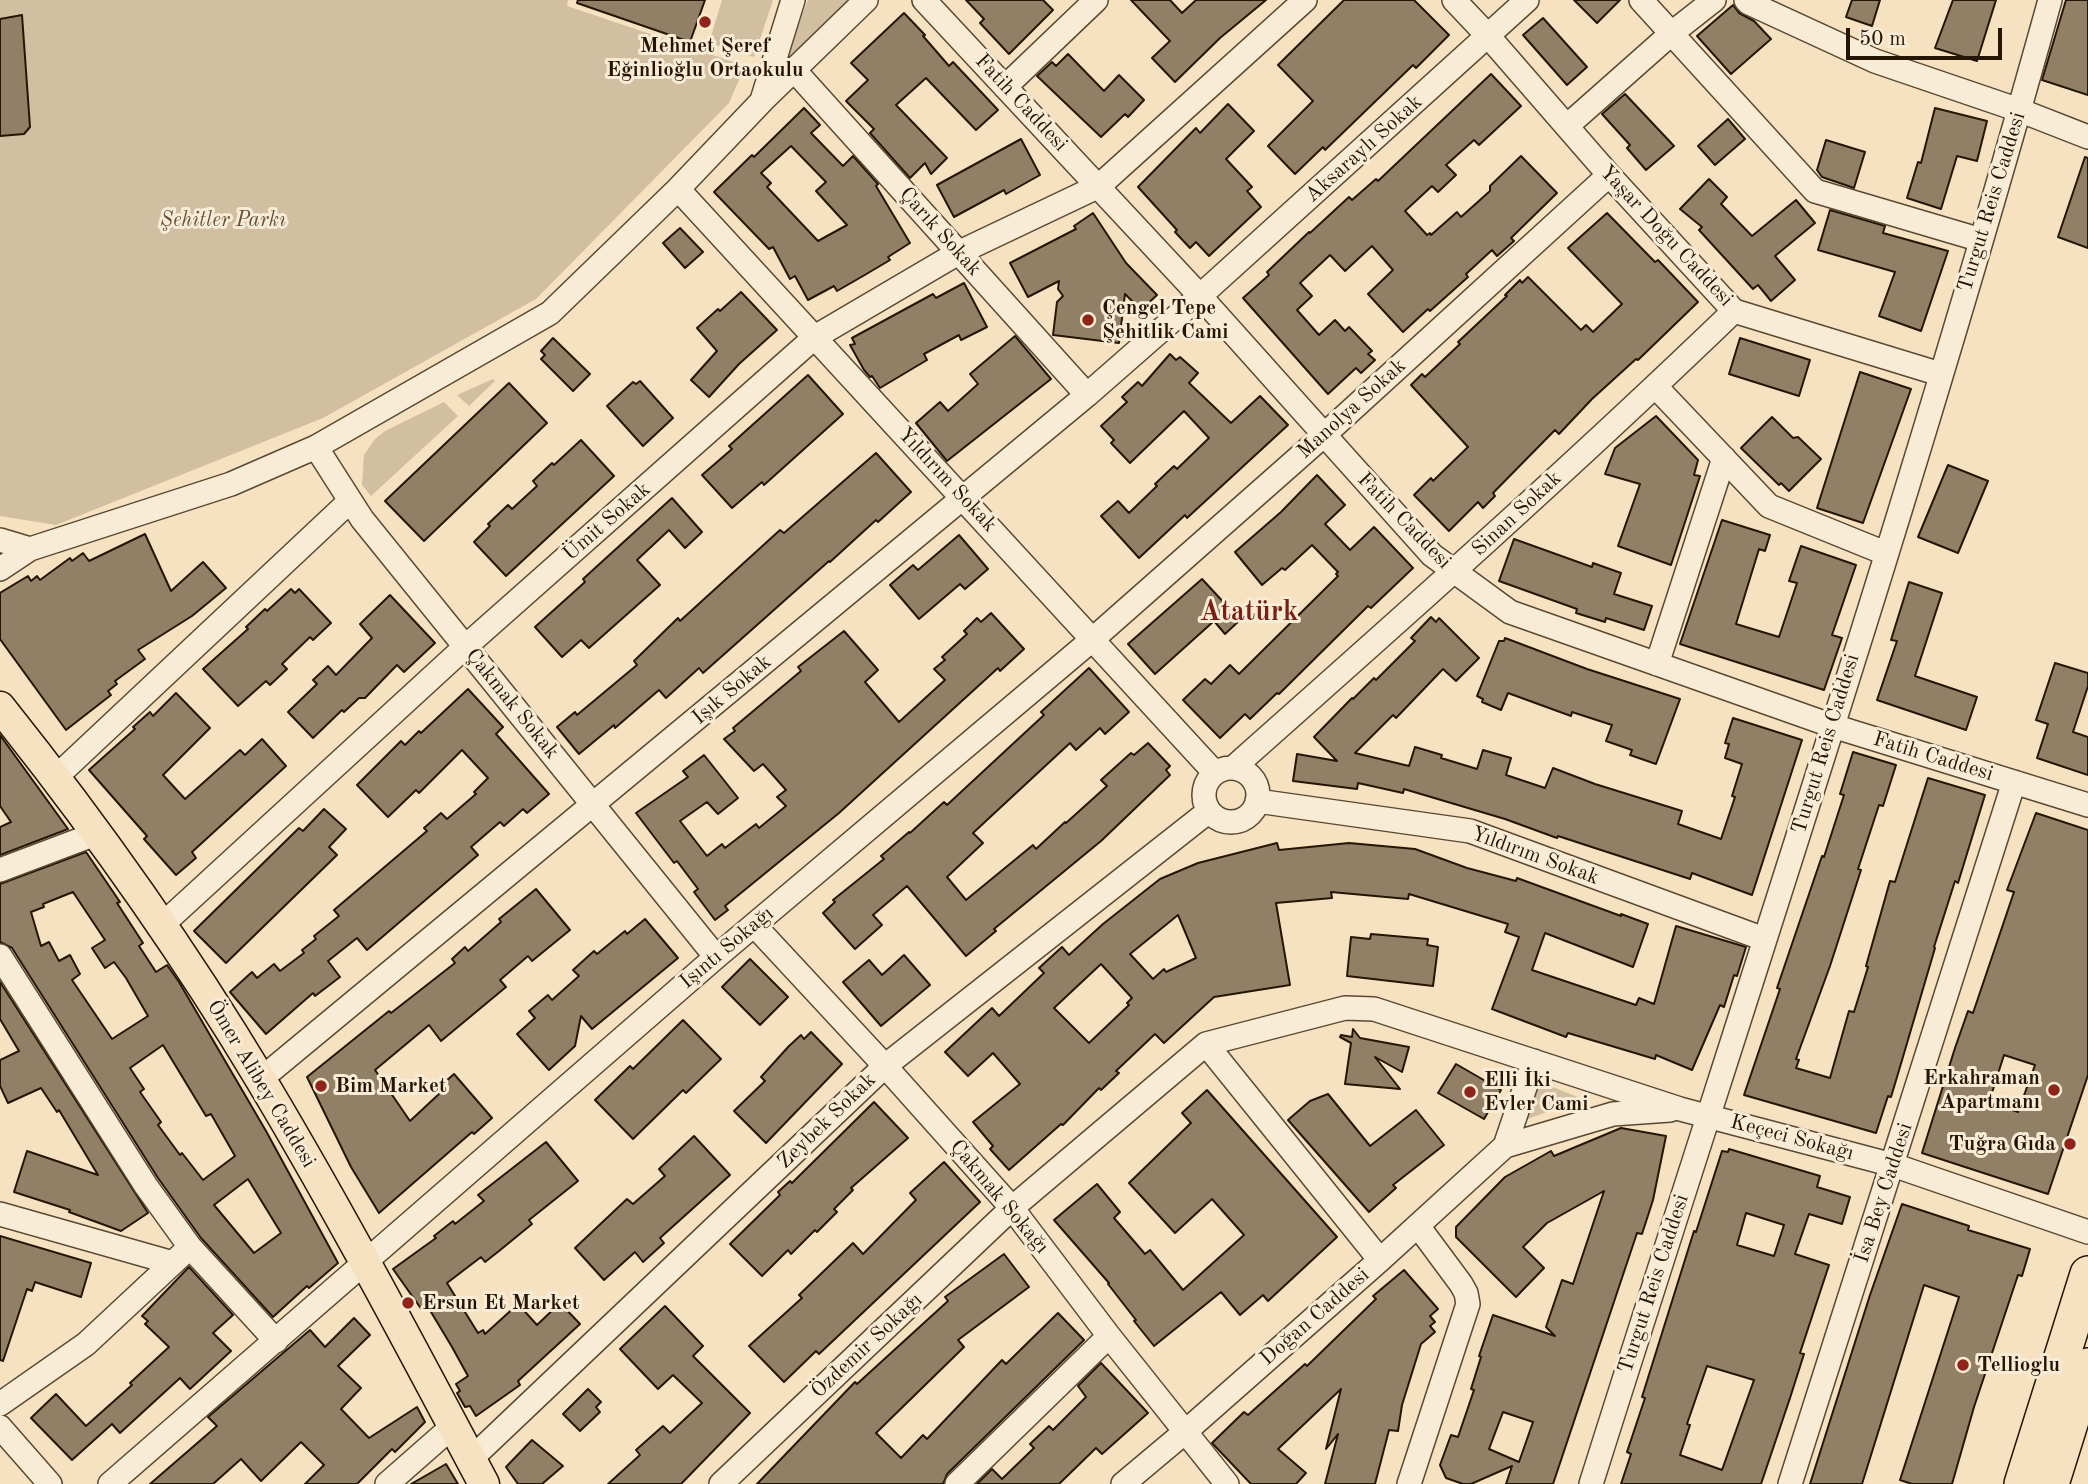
<!DOCTYPE html>
<meta charset="utf-8">
<style>
body{margin:0}
#map{position:relative;width:2088px;height:1484px;overflow:hidden;background:#f6e1c1;font-family:"Old Standard TT",serif}
canvas{display:block}
.scale{position:absolute;left:1846px;top:28px;width:156px;height:32px;box-sizing:border-box;border:4px solid #251604;border-top:0;padding-left:9px;font-size:21px;line-height:24px;white-space:nowrap;color:#251604;-webkit-text-stroke:5px #f9ecd7;paint-order:stroke}
</style>
<div id="map">
<canvas width="2088" height="1484"></canvas>
<div class="scale">50 m</div>
</div>
<script>
const ctx = document.querySelector('canvas').getContext('2d');
ctx.lineJoin = 'round';
function fillPath(path, color) { ctx.fillStyle = color; ctx.fill(path, 'evenodd'); }
function stroke(path, color, width, dash) { ctx.strokeStyle = color; ctx.lineWidth = width; ctx.lineCap = dash ? 'butt' : 'round'; ctx.setLineDash(dash || []); ctx.stroke(path); }
function write(font, color, halo, rows, align = 'center') {
  ctx.font = font + ' "Old Standard TT",serif'; ctx.lineWidth = 6; ctx.setLineDash([]); ctx.textBaseline = 'middle'; ctx.strokeStyle = halo; ctx.fillStyle = color; for (const [text, x, y, turn = 0] of rows) {
    ctx.save(); ctx.translate(x, y); ctx.rotate((+turn || 0) * Math.PI / 180); ctx.textAlign = isNaN(turn) ? turn : align; if (halo) ctx.strokeText(text, 0, 0); ctx.fillText(text, 0, 0); ctx.restore();
  }
}
fillPath(new Path2D(`
 M0,0H568L567,6L745,66L729,103L536,299L323,418L56,525L0,516Z
 M722,0H773L754,57L709,43Z
 M808,0H851L789,62L784,59Z
 M493,379L495,381L469,406L457,395Z
 M444,402L458,416L371,496L362,485L364,455L375,439L385,431Z
 M1540,1082L1583,1099L1525,1120Z`), '#d2bea1');
const building = new Path2D(`
 M578,0H705L690,42L577,3Z
 M966,0H1043L1053,10L1009,54L980,23L984,19Z
 M1131,0H1170L1182,13L1196,0H1266L1220,38L1175,82L1152,58L1170,41Z
 M1344,0H1414L1449,35L1416,68L1413,65L1325,150L1323,147L1295,174L1268,146L1313,101L1278,65Z
 M1574,0H1620L1597,23Z
 M1852,0H1880L1872,26L1846,17Z
 M1953,0H1996L1977,61L1935,48Z
 M2066,0H2088V95L2042,80Z
 M1733,5L1739,13L1754,21L1771,39L1731,74L1697,36Z
 M904,13L925,35L923,36L949,66L953,62L998,110L976,130L926,78L896,105L947,158L931,174L925,163L910,178L870,133L874,129L846,101L868,80L851,63Z
 M22,15L30,127L24,134L0,136V19Z
 M1543,18L1587,67L1567,85L1523,35Z
 M1068,54L1104,91L1119,75L1144,100L1128,117L1125,114L1101,137L1037,76L1052,62L1056,66Z
 M1491,74L1521,106L1479,145L1474,140L1446,165L1456,175L1438,192L1432,186L1405,211L1427,235L1430,233L1431,235L1457,212L1461,217L1490,191V186L1521,156L1557,193L1511,238L1514,241L1497,256L1492,250L1466,274L1468,277L1430,311L1428,309L1403,332L1368,294L1393,270L1372,246L1345,271L1330,255L1300,283L1312,296L1297,310L1319,335L1335,320L1345,331L1349,327L1372,351L1368,354L1375,360L1361,373L1356,368L1328,394L1243,298L1269,275L1267,272L1309,232L1310,233L1349,197L1352,200L1376,179L1378,181Z
 M1625,94L1674,146L1646,170L1627,148L1630,145L1602,114Z
 M1228,104L1254,131L1226,159L1252,187L1247,191L1261,207L1209,256L1196,242L1190,248L1175,232L1177,230L1138,187L1196,128L1200,133Z
 M804,108L820,125L811,133L843,166L853,156L878,184L876,186L910,243L888,257L890,260L863,276L837,291L834,286L808,300L795,276L790,279L773,247L769,249L714,192L752,155L754,157ZM791,146L826,182L816,191L847,225L818,241L767,187L771,183L761,173Z
 M1935,108L1987,121L1977,161L1957,156L1941,209L1907,198L1918,162L1921,163Z
 M1728,119L1745,139L1715,165L1698,146Z
 M1021,139L1040,175L1006,194L1004,190L954,217L937,185Z
 M1826,140L1865,152L1854,188L1822,177L1817,170Z
 M2085,157L2088,158V248L2058,237Z
 M1709,179L1727,197L1721,204L1752,236L1796,200L1815,223L1775,256L1795,280L1771,301L1758,285L1753,289L1699,230L1702,227L1680,209Z
 M1830,210L1885,226L1883,233L1948,251L1921,331L1879,316L1895,272L1818,250Z
 M1093,213L1126,263L1157,295L1141,310L1125,294L1119,343L1053,335L1057,302L1063,296L1058,289L1059,281L1028,297L1010,263L1076,229L1074,226Z
 M1607,213L1655,262L1658,260L1698,302L1638,360L1636,359L1592,399L1559,434L1555,430L1493,493L1495,496L1483,508L1478,502L1449,531L1414,495L1431,478L1433,481L1468,447L1411,385L1422,374L1425,377L1460,344L1458,342L1507,296L1505,295L1520,280L1522,283L1528,277L1581,330L1586,325L1593,332L1622,304L1568,248Z
 M680,228L703,252L685,268L663,243Z
 M964,283L987,327L961,340L959,335L924,354L927,360L880,388L872,376L870,377L864,370L850,345L855,344L852,338L933,294L936,298Z
 M741,292L777,330L739,364L709,397L691,380L717,351L697,328L718,309L720,311Z
 M1015,336L1051,379L947,461L916,423L940,402L948,411L978,384L970,374Z
 M553,338L590,374L573,391L541,359L545,355L541,351Z
 M1740,338L1810,360L1799,396L1729,374Z
 M1170,354L1176,360L1180,357L1198,373L1189,383L1231,423L1260,396L1288,425L1187,518L1185,515L1139,558L1101,516L1118,501L1129,513L1157,486L1155,484L1174,466L1177,469L1209,438L1184,411L1130,463L1111,443L1114,440L1101,426L1127,402L1122,397L1138,382L1142,386Z
 M1860,372L1911,389L1863,523L1817,508Z
 M808,375L843,414L764,485L762,482L732,508L702,475L732,449L729,446Z
 M640,381L673,418L643,446L607,406L633,382L636,384Z
 M509,383L547,423L424,541L385,501Z
 M1656,416L1698,460L1694,475L1700,476L1671,565L1618,546L1640,484L1605,474L1615,448Z
 M1772,417L1793,438L1798,437L1821,459L1789,491L1781,483L1779,485L1741,448Z
 M581,440L614,476L506,576L474,542L490,526L488,524L508,505L512,509L537,486L533,481L552,463L554,465Z
 M876,453L911,492L878,522L876,520L830,562L829,561L703,673L699,668L666,698L659,690L615,728L614,725L579,754L557,727L575,712L577,715L637,665L634,661L678,618L680,621L780,530L784,533Z
 M1948,465L1988,481L1958,553L1918,537Z
 M1317,475L1345,505L1325,524L1350,550L1374,527L1413,568L1371,608L1368,606L1279,694L1277,693L1250,719L1245,714L1220,738L1183,700L1205,679L1211,684L1230,665L1239,674L1338,576L1336,574L1338,572L1312,545L1285,570L1282,568L1262,585L1235,552L1281,512Z
 M672,498L702,532L685,548L669,530L637,560L660,585L589,648L581,640L562,657L535,627L585,582L583,579Z
 M1722,520L1770,535L1765,551L1759,549L1736,624L1779,637L1797,583L1789,581L1801,546L1856,565L1832,635L1842,638L1824,690L1680,644Z
 M145,534L171,591L203,562L226,588L192,616L138,650L145,659L115,681L117,684L108,691L111,695L66,730L0,639V593L28,576L31,581L37,576L40,580L70,558L72,561L83,553L89,561Z
 M959,535L988,569L965,589L960,584L919,619L890,585L913,565L918,570Z
 M1514,539L1592,567L1593,563L1621,573L1614,594L1652,606L1644,630L1606,618L1605,622L1576,613L1577,609L1499,581Z
 M1202,579L1240,620L1225,634L1214,621L1155,674L1128,644Z
 M1909,582L1942,593L1915,676L1977,697L1966,730L1877,700L1897,641L1891,640Z
 M291,589L295,593L299,589L331,623L313,640L310,637L282,664L287,669L270,685L266,681L238,706L203,669L248,629L246,627L265,609L267,611Z
 M390,595L435,643L404,672L397,665L365,698H359L344,712L342,710L313,738L288,712L317,684L313,680L328,666L336,675L372,638L360,624Z
 M991,613L1024,649L1000,671L998,668L839,813L725,906L728,910L715,920L694,892L698,889L677,861L674,863L636,813L688,777L683,771L704,755L738,798L718,814L707,802L680,821L707,856L722,844L725,848L756,824L759,828L786,806L777,797L786,790L763,764L754,771L724,739L735,731L733,728L801,671L798,667L844,631L878,670L865,682L899,722L945,680L934,669L945,660L942,657L967,634L964,631L977,618L981,622Z
 M1431,617L1436,622L1439,618L1479,658L1456,681L1443,669L1396,718L1393,715L1355,753L1409,766L1415,747L1442,755L1441,758L1477,769L1483,750L1511,758L1506,775L1545,788L1553,768L1595,784L1682,811L1678,824L1721,839L1735,797L1732,796L1742,764L1725,758L1729,744L1725,743L1733,718L1802,740L1752,895L1692,873L1690,879L1558,836L1557,838L1505,819L1404,789L1403,793L1358,783L1357,789L1293,781L1297,754L1337,761L1314,737L1352,698L1353,699L1374,678L1376,680L1415,641L1411,638Z
 M1505,638L1587,669L1680,699L1656,764L1630,755L1632,750L1606,741L1612,725L1572,712L1571,716L1508,693L1501,710L1482,702L1483,699L1477,696L1499,641H1504Z
 M2055,663L2088,673V686L2073,732L2088,737V775L2037,758L2048,724L2036,720Z
 M1089,668L1129,712L1105,734L1100,728L1076,750L1070,743L973,833L983,843L947,877L966,900L1033,845L1036,849L1065,822L1066,823L1107,786L1101,780L1131,753L1134,755L1148,743L1170,766L1166,770L1170,775L1101,841L994,929L996,931L966,956L907,886L873,915L882,925L855,949L823,913L835,902L833,900L884,859L881,856L909,832L910,833L944,802L947,805L1044,715L1041,712Z
 M468,689L503,727L496,734L549,794L527,813L523,809L504,826L500,822L471,847L478,855L367,950L357,938L328,961L340,977L315,996L313,993L266,1034L230,992L252,972L257,978L274,964L280,971L304,953L302,950L316,939L314,936L339,916L334,910L427,831L424,828L441,813L447,819L476,794L474,792L488,778L462,750L419,793L416,790L388,817L357,785L401,741L405,745L419,731L421,733Z
 M176,693L210,728L163,775L185,799L240,750L245,755L262,739L286,766L192,852L196,858L176,875L144,839L147,836L89,770L135,729L133,727L150,712L153,716Z
 M0,735L68,829L0,855V827L11,822L0,806Z
 M1853,752L1896,765L1883,806L1879,805L1858,869L1861,870L1830,966L1796,1059L1799,1060L1796,1068L1830,1078L1849,1011L1854,1012L1868,967L1866,966L1890,881L1895,882L1928,778L1985,795L1958,883L1955,881L1934,947L1935,948L1900,1067L1891,1097L1888,1096L1876,1133L1744,1095L1780,989L1777,988L1822,856L1824,857L1844,795L1840,794Z
 M324,809L346,829L329,847L337,855L226,963L194,931L299,828L303,831Z
 M2036,813L2088,830V1075L2048,1194L1922,1153L1955,1048L1968,1011L1973,1013L2014,892L2007,890ZM2004,1055L2035,1065L2018,1112L1989,1102Z
 M1277,843L1279,850L1349,843L1415,849L1467,868L1516,881L1517,878L1621,916V914L1648,924L1633,967L1545,933L1532,970L1636,1005L1639,998L1654,1004L1676,926L1746,947L1737,976L1734,975L1724,1007L1720,1005L1692,1070L1656,1055L1655,1059L1568,1033L1566,1037L1492,1009L1519,937L1505,932L1508,924L1409,894L1408,899L1331,892L1332,898L1276,903L1290,985L1214,997L1164,1043L1155,1034L1116,1071L1119,1073L1101,1090L1099,1088L1063,1125L1061,1124L1009,1170L990,1149L993,1146L973,1122L1020,1084L993,1053L968,1076L945,1052L992,1008L999,1016L1044,973L1039,968L1062,947L1069,955L1103,924L1160,879L1198,863ZM1178,915L1196,958L1166,972L1164,969L1153,979L1130,954ZM1101,964L1132,998L1127,1003L1129,1005L1089,1043L1054,1008Z
 M86,852L120,902L117,903L143,943L139,946L156,972L167,965L179,982L266,1131L338,1263L309,1288L307,1286L273,1317L201,1238L158,1178L12,948L0,942V884ZM73,892L105,940L92,948L105,968L114,962L126,978L148,1016L112,1039L72,980L80,974L70,955L59,961L49,942L41,946L31,912L44,907L43,904ZM163,1045L206,1116L211,1114L235,1156L203,1180L182,1153L180,1155L158,1125L161,1122L140,1092L144,1089L130,1068ZM248,1179L281,1233L254,1253L214,1205Z
 M536,889L570,930L532,961L528,956L500,980L506,987L441,1041L429,1025L375,1070L410,1121L439,1094L436,1090L454,1074L492,1118L474,1134L472,1132L379,1213L351,1167L307,1077L389,1011L391,1013L455,963L452,959L465,947L468,951L501,922L499,919Z
 M645,919L678,958L592,1029L581,1016L575,1046L549,1070L517,1034L535,1018L529,1011L548,995L552,1000L579,976L573,970L594,951L597,954L625,931L627,934Z
 M1371,934L1428,939L1427,945L1438,947L1433,986L1347,976L1351,937L1370,939Z
 M904,955L930,985L881,1026L843,982L869,960L882,975Z
 M750,959L788,997L760,1025L722,987Z
 M0,982L148,1213L121,1231L69,1212L70,1210L14,1192L27,1151L98,1175L59,1110L57,1112L41,1088L8,1103L0,1086V1060L19,1051L0,1019Z
 M683,1020L721,1059L686,1093L683,1090L633,1139L595,1100L630,1066L633,1069Z
 M1353,1029L1360,1038L1409,1047L1402,1072L1375,1057L1400,1089L1345,1084L1351,1043L1340,1037L1341,1035L1352,1037Z
 M811,1032L842,1064L766,1143L734,1111L765,1081L761,1077L789,1046L801,1035L804,1039Z
 M1456,1064L1501,1090L1484,1119L1438,1093Z
 M1207,1090L1337,1237L1268,1301L1263,1295L1240,1315L1221,1292L1154,1346L1134,1321L1136,1320L1108,1284L1109,1283L1054,1220L1097,1184L1120,1212L1114,1218L1145,1254L1150,1250L1183,1290L1244,1235L1212,1199L1175,1233L1129,1183L1191,1123L1182,1113Z
 M1328,1094L1370,1146L1416,1110L1444,1145L1393,1185L1396,1188L1369,1212L1288,1120L1310,1101Z
 M874,1102L908,1138L851,1188L853,1190L834,1209L837,1212L817,1232L815,1230L791,1254L788,1250L762,1276L730,1244L780,1195L778,1192L790,1181L792,1183Z
 M1621,1128L1666,1136L1653,1200L1642,1234L1637,1233L1553,1484H1506L1512,1466L1471,1484H1463L1446,1478L1440,1465L1451,1435L1458,1437L1474,1390L1471,1389L1481,1357L1479,1356L1493,1315L1555,1336L1546,1327L1562,1280L1573,1284L1604,1191L1547,1223L1523,1247L1544,1268L1516,1297L1456,1237V1227L1505,1177L1551,1151L1554,1156ZM1503,1412L1533,1422L1519,1462L1489,1449Z
 M694,1136L730,1175L660,1238L664,1243L643,1262L635,1252L604,1280L575,1248L627,1199L633,1204L665,1176L659,1169Z
 M546,1142L578,1181L529,1220L532,1224L499,1251L485,1262L481,1257L447,1283L478,1333L483,1330L485,1334L518,1304L537,1325L560,1303L580,1324L518,1381L520,1385L476,1416L470,1406L465,1407L457,1393L460,1391L456,1384L468,1376L452,1347L428,1307L422,1310L393,1269L436,1238L434,1236L453,1221L455,1224L484,1201L478,1195Z
 M1729,1149L1820,1176L1817,1187L1850,1197L1842,1224L1809,1214L1795,1254L1829,1265L1800,1353L1804,1354L1790,1398L1761,1484H1621L1631,1454L1627,1452L1645,1398L1642,1397L1694,1231L1696,1232L1722,1151L1728,1152ZM1746,1213L1784,1225L1774,1256L1737,1245ZM1707,1366L1754,1380L1722,1470L1680,1455L1690,1425L1687,1424Z
 M944,1162L980,1202L819,1354L816,1351L784,1382L749,1346L802,1298L799,1295L853,1243L863,1254L916,1200L910,1193Z
 M1902,1204L1969,1226L1968,1230L2030,1249L2022,1276L2018,1275L1974,1407L1952,1484H1912L1900,1480L1959,1297L1924,1285L1862,1484H1810L1870,1295Z
 M0,1236L91,1263L81,1297L35,1282L32,1291L27,1289L3,1361L0,1360Z
 M1004,1254L1029,1287L958,1340L964,1347L876,1433L901,1458L923,1435L927,1439L1002,1360L1006,1364L1058,1313L1084,1340L947,1474L943,1484H757L855,1382L857,1384L948,1301L945,1297Z
 M189,1267L233,1315L213,1333L231,1351L190,1389L180,1378L120,1433L112,1424L72,1460L31,1418L56,1394L86,1426L132,1385L130,1383L169,1347L145,1324L148,1321L142,1316Z
 M1404,1270L1438,1309L1430,1316L1435,1322L1430,1326L1435,1332L1421,1344L1402,1405L1398,1431L1389,1430L1375,1484H1325L1338,1434L1326,1449L1341,1389L1278,1449L1306,1473L1296,1484H1251L1212,1443L1244,1412L1248,1415L1305,1364L1307,1366L1376,1299L1373,1296Z
 M665,1306L703,1346L693,1356L750,1413L681,1484H608L640,1455L636,1450L663,1426L670,1433L702,1403L673,1375L658,1389L620,1349Z
 M354,1318L370,1335L338,1366L361,1388L341,1409L369,1438L417,1407L425,1422L395,1452L392,1449L357,1484H305L324,1465L301,1442L261,1481L241,1459L213,1484H150L217,1426L208,1417L310,1330L325,1347Z
 M1101,1363L1148,1413L1102,1454L1096,1448L1059,1484H977L992,1469L1002,1479L1034,1448L1030,1444L1049,1426L1053,1430L1086,1397L1078,1386Z
 M588,1389L601,1402L596,1407L600,1412L580,1431L563,1414Z
 M532,1440L563,1466L542,1484H518L506,1467Z
 M446,1464L458,1484H411Z`);
fillPath(building, '#928066');
stroke(building, '#251604', 2);
const minor = new Path2D(`
 M924,0L1200,296L1432,555L1510,612L1833,726L2088,805
 M1454,0L1489,37L1609,175L1734,311L1940,374
 M1641,0L1815,191L1981,240
 M1746,0L1749,3L1875,61L2019,110L2088,137
 M794,70L1087,395
 M1005,87L1096,0
 M763,97L793,0
 M1567,126L1672,33L1714,0
 M678,189L1215,773
 M1656,387L1769,506L1885,553
 M316,447L362,519L716,957
 M0,540L30,549
 M0,569L30,549L231,484L316,447L550,313L678,189L763,100L866,0
 M1657,664L1724,458
 M1233,768C1402,618 1571,468 1734,311
 M1204 795a27 27 0 1 1 54 0a27 27 0 1 1-54 0Z
 M56,777L350,501
 M1257,801L1470,831L1764,939
 M0,870L98,833
 M162,925L465,647L815,337L958,253L1099,186L1305,0
 M754,925L885,1066L1012,1208L1109,1336L1227,1484
 M0,956L146,1186L190,1247L276,1341
 M1206,1044L1380,1260
 M261,1079L1087,395L1200,296L1527,0
 M1505,1146L1534,1061
 M0,1214L173,1263
 M0,1404L86,1344L190,1247
 M0,1427L50,1484
 M471,1459L885,1066L1209,811
 M110,1484L716,957L1093,639L1323,436L1609,175
 M387,1484L453,1426
 M721,1484L1012,1208L1206,1044L1345,1008L1374,1009L1680,1109L1893,1165L2088,1232
 M957,1484L1109,1336
 M1123,1484L1185,1432L1380,1260L1505,1146L1613,1114L1670,1110
 M1409,1484L1468,1304L1466,1293L1461,1284L1418,1226
 M1591,1484C1747,990 1912,499 2050,0
 M1790,1484L2014,782`);
const major = new Path2D(`
 M0,707C95,826 183,950 261,1080C340,1212 412,1348 484,1484`);
const highway = new Path2D(`
 M2022,1484L2088,1274
 M2051,1484L2088,1366`);
stroke(minor, '#594933', 26);
stroke(major, '#251604', 33);
stroke(highway, '#251604', 38);
stroke(minor, '#f9ecd7', 23);
stroke(major, '#f6e1c1', 30);
stroke(highway, '#f6e1c1', 35);
for (const [x, y, r, color] of [
 [705,22,7,"#8f2418"],
 [1088,320,7,"#8f2418"],
 [321,1086,7,"#8f2418"],
 [2054,1090,7,"#8f2418"],
 [1470,1092,7,"#8f2418"],
 [2070,1144,7,"#8f2418"],
 [408,1303,7,"#8f2418"],
 [1963,1365,7,"#8f2418"]
]) { const dot = new Path2D(); dot.arc(x, y, r, 0, 2 * Math.PI); ctx.fillStyle = color; ctx.fill(dot); stroke(dot, '#f9ecd7', 2.5); }
write('bold 21px', '#251604', '#f9ecd7', [
 ["Mehmet Şeref",705,46,"center"],
 ["Eğinlioğlu Ortaokulu",705,70,"center"],
 ["Çengel Tepe",1102,308],
 ["Şehitlik Cami",1102,332],
 ["Erkahraman",2040,1078,"right"],
 ["Apartmanı",2040,1102,"right"],
 ["Elli İki",1484,1080],
 ["Evler Cami",1484,1104],
 ["Bim Market",335,1086],
 ["Tuğra Gıda",2056,1144,"right"],
 ["Ersun Et Market",422,1303],
 ["Tellioglu",1977,1365]
], 'left');
write('21px', '#251604', '#f9ecd7', [
 ["Fatih Caddesi",1021,103,47],
 ["Aksaraylı Sokak",1364,149,-42],
 ["Turgut Reis Caddesi",1992,202,-73],
 ["Çarık Sokak",940,232,48],
 ["Yaşar Doğu Caddesi",1666,236,47],
 ["Manolya Sokak",1352,409,-42],
 ["Yıldırım Sokak",947,480,47],
 ["Sinan Sokak",1517,514,-43],
 ["Fatih Caddesi",1404,521,46],
 ["Ümit Sokak",607,522,-41],
 ["Işık Sokak",732,690,-40],
 ["Çakmak Sokak",512,704,51],
 ["Turgut Reis Caddesi",1826,744,-73],
 ["Fatih Caddesi",1933,757,17],
 ["Yıldırım Sokak",1535,856,20],
 ["Işıntı Sokağı",727,948,-40],
 ["Ömer Alibey Caddesi",261,1084,59],
 ["Zeybek Sokak",827,1121,-44],
 ["Keçeci Sokağı",1792,1138,15],
 ["İsa Bey Caddesi",1884,1193,-72],
 ["Çakmak Sokağı",999,1197,50],
 ["Turgut Reis Caddesi",1654,1284,-72],
 ["Doğan Caddesi",1315,1317,-41],
 ["Özdemir Sokağı",867,1346,-43]
]);
write('italic 21px', '#62513b', '#f9ecd7', [
 ["Şehitler Parkı",223,220]
]);
write('bold 28px', '#7a1f14', '#f9ecd7', [
 ["Atatürk",1249,613]
]);
</script>
